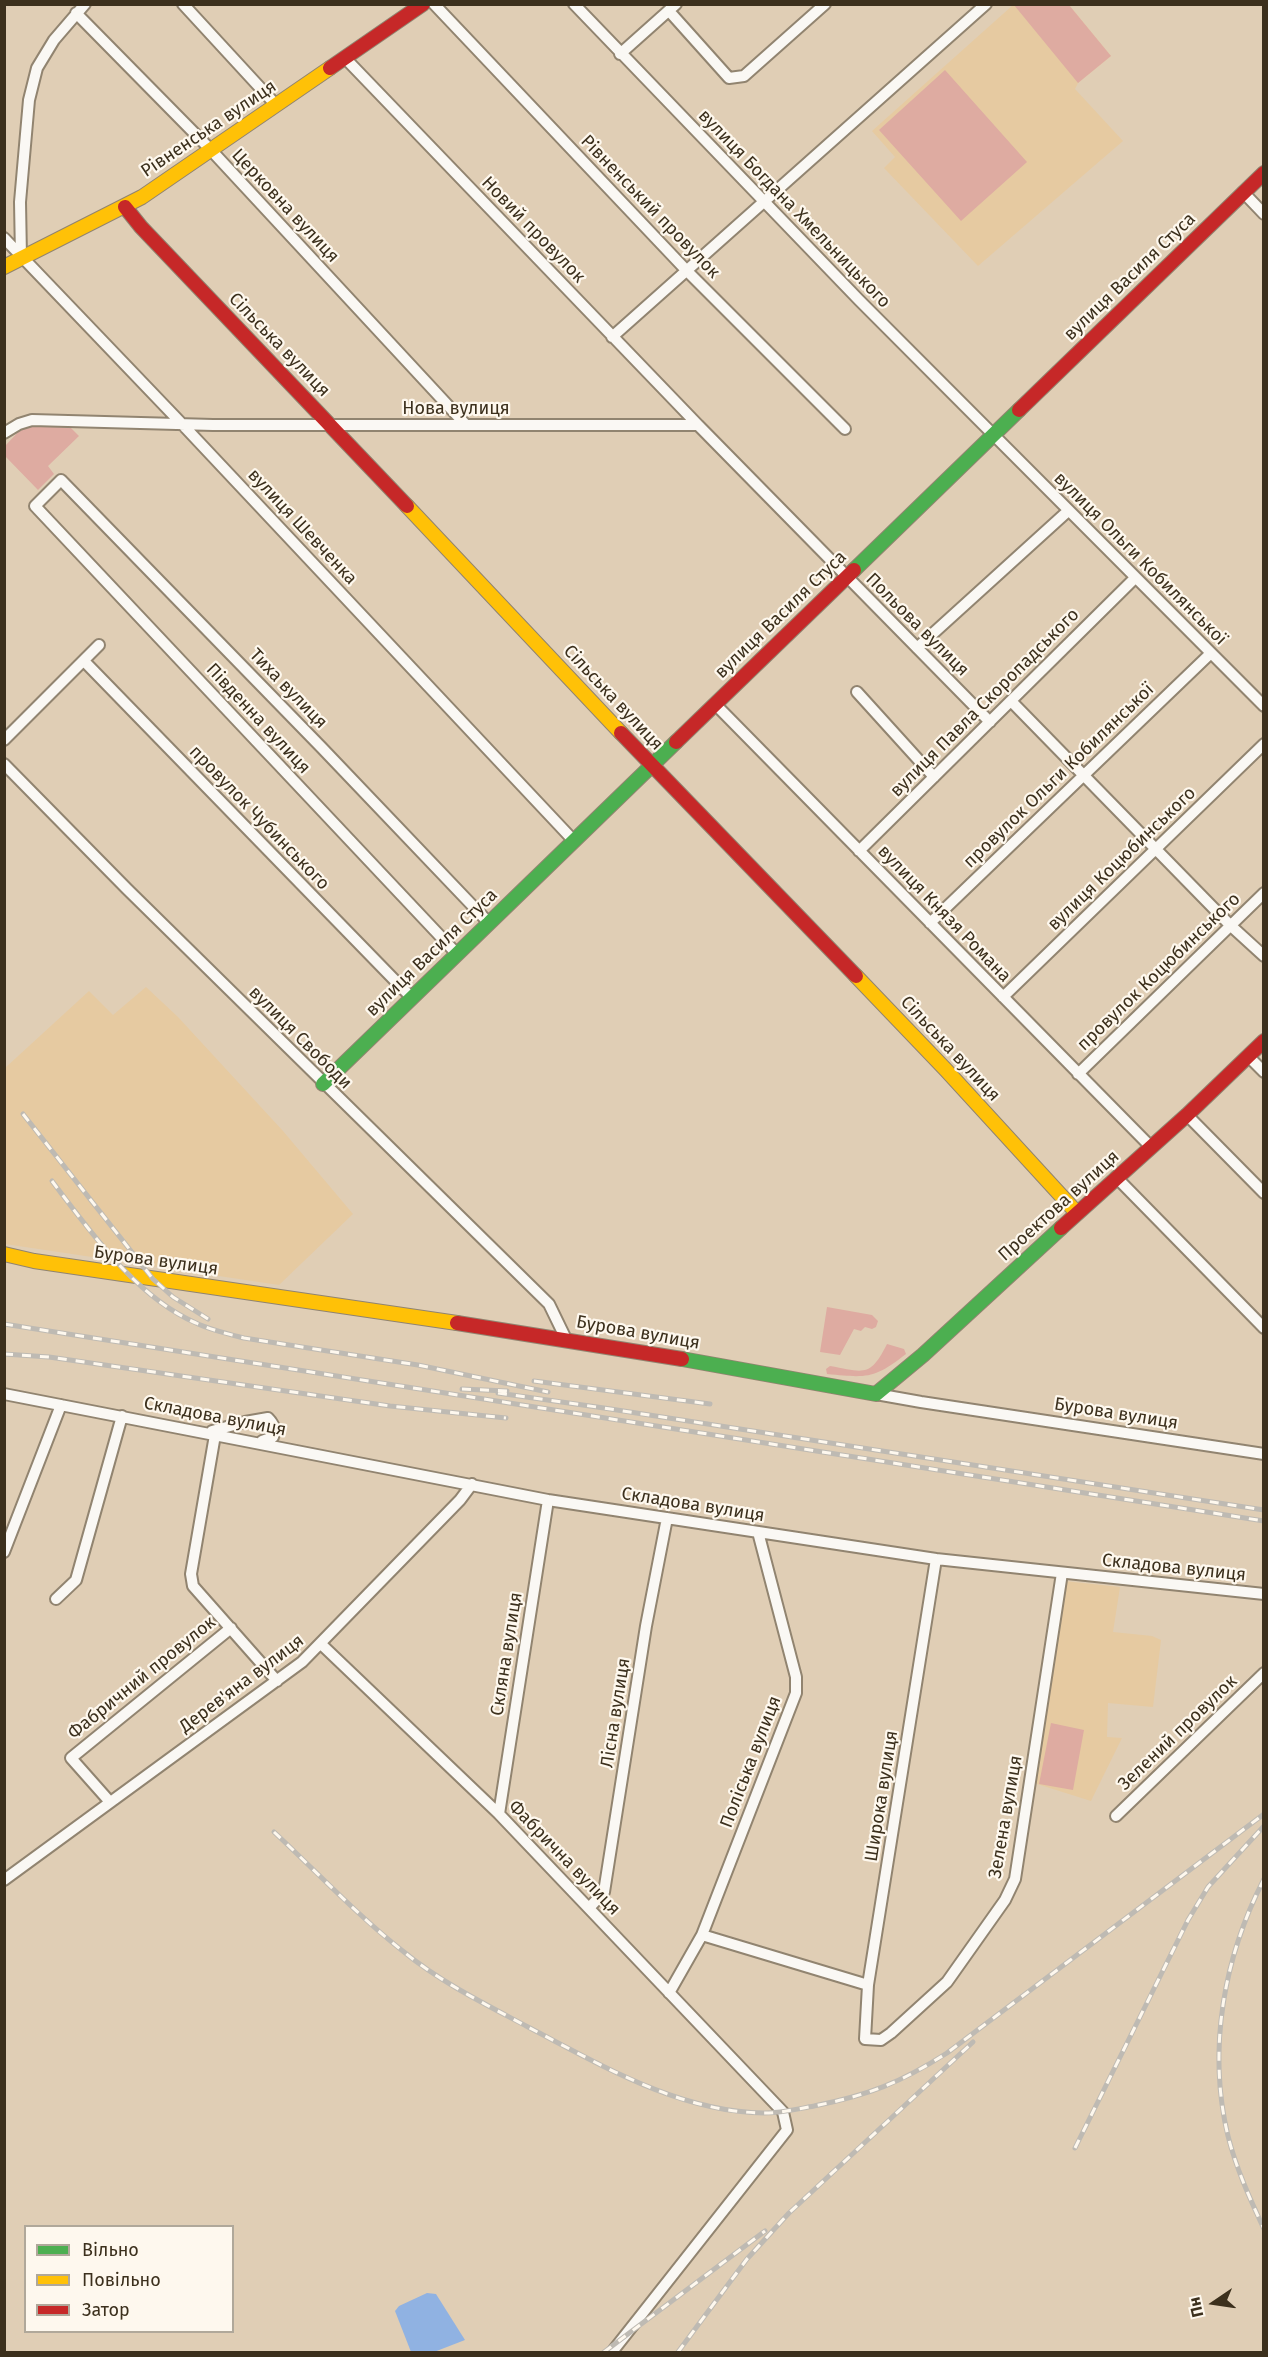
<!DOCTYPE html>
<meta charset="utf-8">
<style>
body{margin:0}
#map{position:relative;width:1268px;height:2357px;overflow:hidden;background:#e0ceb5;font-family:"Fira Sans",sans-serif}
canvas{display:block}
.frame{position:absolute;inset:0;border:6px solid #3c301d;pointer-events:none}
.legend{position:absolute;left:24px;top:2225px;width:210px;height:108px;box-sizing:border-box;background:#fef8ee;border:2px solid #b0a89a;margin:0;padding:8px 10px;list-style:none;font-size:18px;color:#3c301d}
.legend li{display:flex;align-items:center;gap:12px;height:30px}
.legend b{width:30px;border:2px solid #b0a89a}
.north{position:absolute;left:1184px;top:2273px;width:60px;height:60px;-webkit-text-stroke:4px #fef8ee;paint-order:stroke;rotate:257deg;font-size:16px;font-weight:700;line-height:24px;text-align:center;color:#3c301d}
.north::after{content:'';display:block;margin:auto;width:21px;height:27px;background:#3c301d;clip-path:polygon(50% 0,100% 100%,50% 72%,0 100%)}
</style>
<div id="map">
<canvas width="1268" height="2357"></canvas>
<div class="frame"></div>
<ul class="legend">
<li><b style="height:8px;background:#4caf50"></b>Вільно</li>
<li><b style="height:8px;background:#ffc107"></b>Повільно</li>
<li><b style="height:8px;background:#c62828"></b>Затор</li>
</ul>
<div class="north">Пн</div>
</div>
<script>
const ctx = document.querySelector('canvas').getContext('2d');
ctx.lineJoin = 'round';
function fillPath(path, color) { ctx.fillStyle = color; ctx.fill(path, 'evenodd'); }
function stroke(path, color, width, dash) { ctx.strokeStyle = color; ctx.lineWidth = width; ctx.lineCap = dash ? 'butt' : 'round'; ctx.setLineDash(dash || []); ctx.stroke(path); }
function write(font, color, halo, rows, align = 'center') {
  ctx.font = font + ' "Fira Sans",sans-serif'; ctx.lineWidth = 4.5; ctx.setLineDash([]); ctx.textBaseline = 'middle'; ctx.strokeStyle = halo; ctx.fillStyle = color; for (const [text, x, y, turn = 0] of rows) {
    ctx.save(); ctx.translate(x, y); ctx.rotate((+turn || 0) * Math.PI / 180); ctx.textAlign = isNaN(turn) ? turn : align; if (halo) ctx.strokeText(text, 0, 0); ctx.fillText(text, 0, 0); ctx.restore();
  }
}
fillPath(new Path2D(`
 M1013,5H1069L1111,56L1078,83L1075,89L1123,141L978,266L884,168L895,157L872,131Z
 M146,987L178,1017L283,1131L353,1214L279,1285L5,1244V1068L89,991L113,1015Z
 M1064,1581L1120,1587L1113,1632L1152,1636L1161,1640L1153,1707L1108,1703L1107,1737L1122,1738L1091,1801L1034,1783Z`), '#e6caa1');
fillPath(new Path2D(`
 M1014,5H1069L1111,56L1078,83Z
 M945,70L1027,162L961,221L879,130Z
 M35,425L69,426L79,436L48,466L54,474L38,490L5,456V446L21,429Z
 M827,1307L872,1315L878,1321L876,1327L872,1329L865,1327L861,1331L854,1329L840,1355L820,1352Z
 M887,1344L904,1349L906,1354C874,1379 867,1378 827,1374L826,1369L830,1366C864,1372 870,1378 887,1344Z
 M1051,1723L1084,1730L1073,1790L1039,1784Z`), '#deaba1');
fillPath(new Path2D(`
 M427,2293L436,2294L465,2340L434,2352H411L395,2311L399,2306Z`), '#90b2e2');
const street = new Path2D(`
 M183,4L276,105
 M434,4L687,271L845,429
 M574,4L859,300L1264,706
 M669,11L729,78L744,76L825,4
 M76,13L211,150L466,425
 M620,54L676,4
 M345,58L698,425
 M1243,192L1264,214
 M4,238L182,424L574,841
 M21,257L20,202L29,100L37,68L54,40L85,4
 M612,337L986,4
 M4,433L19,424L32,420L213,425H698L990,722
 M917,648L1068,511
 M84,661L412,998
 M857,692L934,777
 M1011,701L1230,925L1264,956
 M715,704L1151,1147
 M4,740L99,645
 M4,764L127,889L549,1304L566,1339
 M859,851L1135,578
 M930,923L1211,653
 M457,954L35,506L61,480L322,748L489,923
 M1003,997L1264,744
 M1248,1056L1264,1072
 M1078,1074L1264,893
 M1187,1115L1264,1193
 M1116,1177L1264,1328
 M4,1394L548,1500L936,1559L1264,1594
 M876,1394L921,1402L1264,1454
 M212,1431L245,1422L268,1418C274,1424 276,1429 273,1437L262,1441
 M215,1435L191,1574L193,1586L277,1681
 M4,1552L61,1405
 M936,1559L868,1985L865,2039L881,2040L891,2033L947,1982L1005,1900L1015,1879L1062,1573
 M56,1599L76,1580L122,1416
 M321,1644L499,1814L783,2112L787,2130L612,2352
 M110,1802L71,1758L231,1628
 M499,1814L548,1500
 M1116,1816L1264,1673
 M4,1880L302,1662L460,1500L472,1484
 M589,1908L604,1892L646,1626L667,1518
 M702,1935L868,1985
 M669,1993L702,1935L796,1693V1677L758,1532`);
const fast = new Path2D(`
 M854,570L1019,410
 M323,1084L676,742
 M682,1359L876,1394L923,1355L1061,1228`);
const slow = new Path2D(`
 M4,267L142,197L330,68
 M407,506L621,733
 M856,976L946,1070L1077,1213
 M4,1254L34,1261L457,1323`);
const jam = new Path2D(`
 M330,68L423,4
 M125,207L141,227L407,506
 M1019,410L1264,173
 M621,733L856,976
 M676,742L854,570
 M1061,1228L1187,1115L1264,1041
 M457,1323L682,1359`);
stroke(street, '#918470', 14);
stroke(fast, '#918470', 16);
stroke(slow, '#918470', 16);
stroke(jam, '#918470', 16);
stroke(street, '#faf8f4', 10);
stroke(fast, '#4caf50', 14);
stroke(slow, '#ffc107', 14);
stroke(jam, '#c62828', 14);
const rail = new Path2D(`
 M23,1114L153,1279L173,1297L208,1319
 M52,1181C90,1231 136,1297 196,1323C211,1330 228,1334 244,1338L418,1365L548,1392
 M4,1324L1264,1521
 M4,1354L49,1357L390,1406L506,1418
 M534,1381L710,1404
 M462,1389L507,1391
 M498,1393L604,1408L1264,1510
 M274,1832C317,1872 358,1916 404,1952C442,1983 485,2004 528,2027C601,2065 679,2112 764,2113C781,2113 797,2109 814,2106C869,2095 900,2083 947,2053L1264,1814
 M1264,1879C1224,1957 1207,2049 1228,2136C1236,2168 1250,2199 1264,2229
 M1075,2148L1188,1920L1208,1887L1264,1826
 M604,2352L765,2231
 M678,2352L747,2259L789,2213L973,2042`);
stroke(rail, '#bebab3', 5);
stroke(rail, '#fef8ee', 3, [9]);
write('18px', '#3c301d', '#fef8ee', [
 ["Рівненська вулиця",209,129,-34],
 ["Церковна вулиця",285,206,47],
 ["Рівненський провулок",650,207,46],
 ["вулиця Богдана Хмельницького",794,209,46],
 ["Новий провулок",533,230,46],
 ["вулиця Василя Стуса",1130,277,-44],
 ["Сільська вулиця",279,345,46],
 ["Нова вулиця",456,409],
 ["вулиця Шевченка",302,527,47],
 ["вулиця Ольги Кобилянської",1140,559,45],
 ["вулиця Василя Стуса",781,615,-44],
 ["Польова вулиця",917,625,45],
 ["Тиха вулиця",288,689,46],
 ["Сільська вулиця",613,698,47],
 ["вулиця Павла Скоропадського",985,703,-45],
 ["Південна вулиця",258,719,47],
 ["провулок Ольги Кобилянської",1059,776,-44],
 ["провулок Чубинського",259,818,46],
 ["вулиця Коцюбинського",1122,859,-44],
 ["вулиця Князя Романа",944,914,46],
 ["вулиця Василя Стуса",432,953,-44],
 ["провулок Коцюбинського",1159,972,-44],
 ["вулиця Свободи",300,1038,45],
 ["Сільська вулиця",950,1049,47],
 ["Проектова вулиця",1059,1206,-42],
 ["Бурова вулиця",156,1261,8],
 ["Бурова вулиця",638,1333,10],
 ["Бурова вулиця",1116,1414,9],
 ["Складова вулиця",215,1417,11],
 ["Складова вулиця",693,1505,9],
 ["Складова вулиця",1174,1568,6],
 ["Скляна вулиця",507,1654,-81],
 ["Фабричний провулок",142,1678,-39],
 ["Дерев'яна вулиця",242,1684,-37],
 ["Лісна вулиця",616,1713,-81],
 ["Зелений провулок",1178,1733,-44],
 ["Поліська вулиця",751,1762,-69],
 ["Широка вулиця",882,1796,-81],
 ["Зелена вулиця",1006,1817,-80],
 ["Фабрична вулиця",564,1858,46]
]);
</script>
